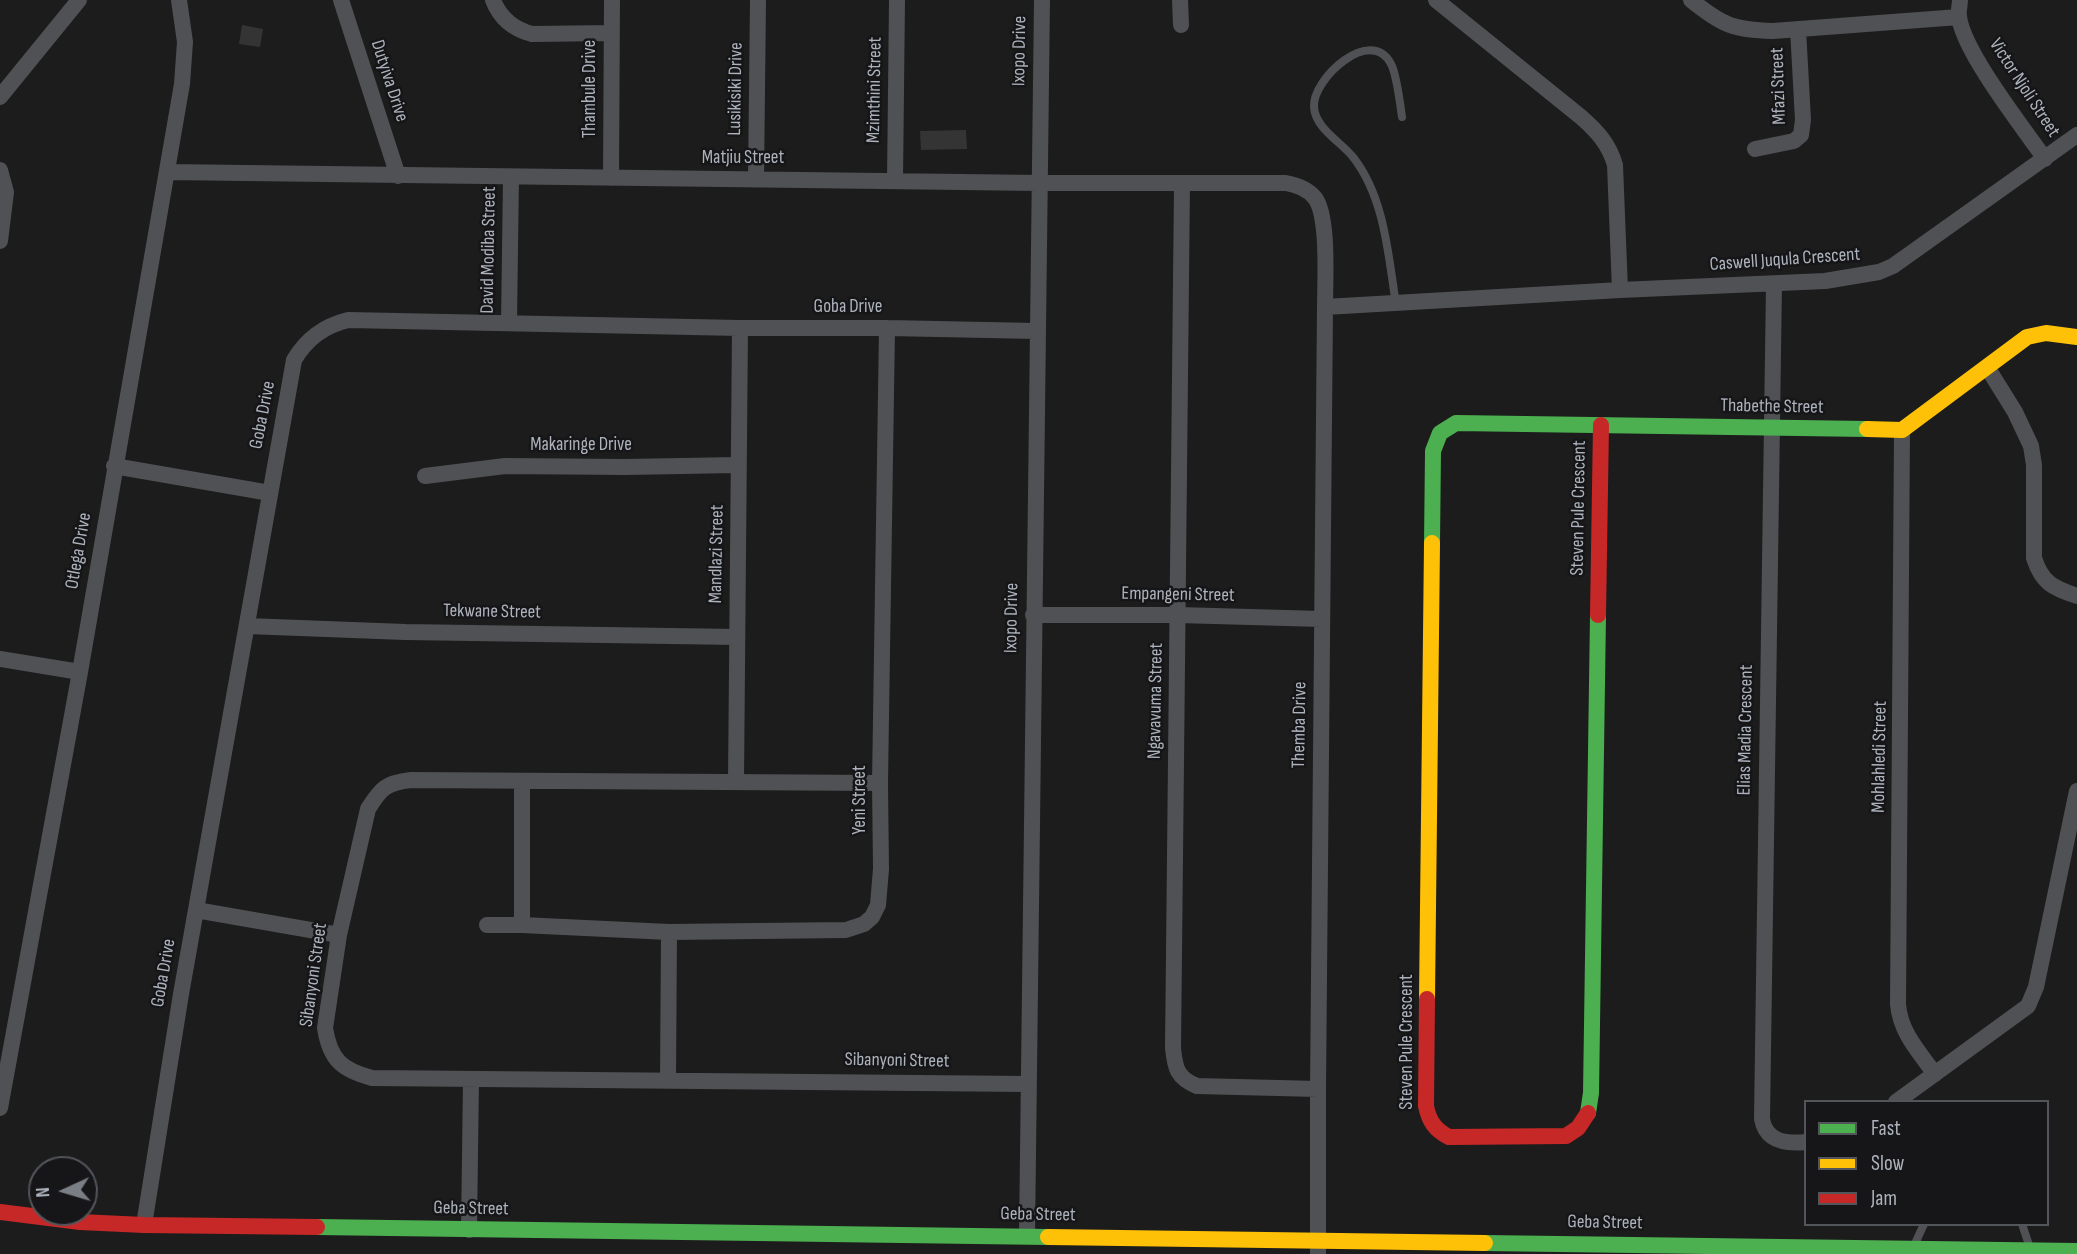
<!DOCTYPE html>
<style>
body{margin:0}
#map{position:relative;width:2077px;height:1254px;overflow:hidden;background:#1c1c1c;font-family:"Sofia Sans Condensed",sans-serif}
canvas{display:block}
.legend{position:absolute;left:1804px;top:1100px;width:245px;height:126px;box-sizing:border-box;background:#161618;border:2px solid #52555a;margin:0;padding:9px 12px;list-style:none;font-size:21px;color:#adb3bd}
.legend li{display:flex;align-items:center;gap:14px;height:35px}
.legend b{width:35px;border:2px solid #52555a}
.north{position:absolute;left:28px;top:1156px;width:70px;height:70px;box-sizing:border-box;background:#161618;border:2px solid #52555a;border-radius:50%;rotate:266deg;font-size:19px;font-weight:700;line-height:28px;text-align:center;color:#adb3bd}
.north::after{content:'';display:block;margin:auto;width:24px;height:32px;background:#7a7e85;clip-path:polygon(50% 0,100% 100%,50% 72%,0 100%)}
</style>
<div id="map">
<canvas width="2077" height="1254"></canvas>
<ul class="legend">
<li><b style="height:9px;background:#4caf50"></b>Fast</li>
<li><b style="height:9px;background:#ffc107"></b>Slow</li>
<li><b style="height:9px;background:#c62828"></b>Jam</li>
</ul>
<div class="north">N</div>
</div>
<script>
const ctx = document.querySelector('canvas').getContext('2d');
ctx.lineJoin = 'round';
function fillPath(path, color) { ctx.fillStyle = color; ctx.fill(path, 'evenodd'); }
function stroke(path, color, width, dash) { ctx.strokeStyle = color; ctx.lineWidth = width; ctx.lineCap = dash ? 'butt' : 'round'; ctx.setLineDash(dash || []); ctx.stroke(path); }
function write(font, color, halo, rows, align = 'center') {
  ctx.font = font + ' "Sofia Sans Condensed",sans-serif'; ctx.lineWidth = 5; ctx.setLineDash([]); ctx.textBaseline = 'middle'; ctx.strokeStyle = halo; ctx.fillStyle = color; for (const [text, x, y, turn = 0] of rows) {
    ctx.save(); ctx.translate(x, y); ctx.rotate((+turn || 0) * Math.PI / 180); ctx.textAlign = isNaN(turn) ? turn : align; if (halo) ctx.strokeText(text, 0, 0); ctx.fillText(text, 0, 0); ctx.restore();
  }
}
fillPath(new Path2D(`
 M242,25L263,29L260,47L239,44Z
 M966,130L967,149L921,150L920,131Z`), '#343434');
stroke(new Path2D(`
 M1396,304C1388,255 1385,198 1353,157C1341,142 1315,128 1314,107C1312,79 1371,25 1391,64C1397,75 1400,104 1402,117
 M2022,1224L2030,1248
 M1914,1246L1924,1224`), '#505155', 8);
stroke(new Path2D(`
 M341,0L398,176
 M493,0C500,18 513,29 532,34L611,33
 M1180,0L1181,25
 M1436,0L1581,117C1597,131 1609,144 1615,165L1620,290
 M1691,0C1722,25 1733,30 1773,31L1959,17
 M1960,0C1960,5 1958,11 1959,16C1962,50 2024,129 2045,159
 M0,97L79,0
 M1755,149L1794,141L1801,135L1803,120L1798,29
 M0,170L6,192L0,241
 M167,172L1040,183H1286C1297,185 1308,189 1315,198C1329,216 1325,283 1325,307L1318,1089V1254
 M611,178L612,0
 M756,179L758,0
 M895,181L897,0
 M1182,184L1173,1048C1175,1068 1177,1078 1197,1086L1318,1089
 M1774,284L1762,1119C1766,1142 1786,1144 1806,1142
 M1325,307L1620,290L1825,281L1879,272L1893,266L2077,135
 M509,323L511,177
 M1987,367L2015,412L2031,446L2034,465V558C2042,583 2053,588 2077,596
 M1902,430L1898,1004C1900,1032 1919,1052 1935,1074
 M114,466L270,493
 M425,476L505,466L625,467L738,465
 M1033,615H1178L1322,619
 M247,626L405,632L737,637
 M0,659L80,672
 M522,781V925L669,932L846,930L864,924L872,917L878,905L881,869L880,783L887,328
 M736,781L740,328
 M880,783L411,780C386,783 381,788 368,809L339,935L325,1028C330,1060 342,1070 372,1078L1027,1084
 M196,910L339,935
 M487,925H522
 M668,1080L669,932
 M1896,1102L2028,1006L2036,987L2077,791
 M0,1108L80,672L182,84L185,42L179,0
 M144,1225L181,994L294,360C307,338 324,326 348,320L740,328H887L1037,331
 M469,1230L471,1079
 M1027,1236L1042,0`), '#505155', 16);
stroke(new Path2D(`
 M1432,543L1433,451L1440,433L1456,423L1867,429
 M1588,1113L1591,1093L1598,615
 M317,1227L1048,1237
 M1485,1243L2077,1251`), '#4caf50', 16);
stroke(new Path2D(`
 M1867,429L1902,430L2027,337L2046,333L2077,337
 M1427,999L1432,543
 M1048,1237L1485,1243`), '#ffc107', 16);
stroke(new Path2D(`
 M1598,615L1601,425
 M1427,999L1426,1106C1429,1121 1435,1130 1449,1137L1566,1136L1578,1128L1588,1113
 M0,1212L80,1222L144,1225L317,1227`), '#c62828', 16);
write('19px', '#adb3bd', '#161618', [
 ["Ixopo Drive",1020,51,-89],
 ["Dutyiva Drive",389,81,72],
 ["Mfazi Street",1779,86,-92],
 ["Victor Njoli Street",2024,88,57],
 ["Thambule Drive",590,89,-90],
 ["Lusikisiki Drive",736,89,-89],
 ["Mzimthini Street",875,90,-89],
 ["Matjiu Street",743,158],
 ["David Modiba Street",489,250,-89],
 ["Caswell Juqula Crescent",1785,260,-4],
 ["Goba Drive",848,307],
 ["Thabethe Street",1772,407,1],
 ["Goba Drive",263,415,-79],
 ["Makaringe Drive",581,445],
 ["Steven Pule Crescent",1579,508,-89],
 ["Otlega Drive",79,551,-80],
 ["Mandlazi Street",717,554,-89],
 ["Empangeni Street",1178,595,1],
 ["Tekwane Street",492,612,1],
 ["Ixopo Drive",1012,618,-89],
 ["Ngavavuma Street",1156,701,-89],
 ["Themba Drive",1300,725,-89],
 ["Elias Madia Crescent",1746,730,-89],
 ["Mohlahledi Street",1880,757,-89],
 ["Yeni Street",860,800,-90],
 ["Goba Drive",164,973,-80],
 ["Sibanyoni Street",314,975,-82],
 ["Steven Pule Crescent",1407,1042,-90],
 ["Sibanyoni Street",897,1061,1],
 ["Geba Street",471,1209,1],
 ["Geba Street",1038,1215,1],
 ["Geba Street",1605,1223,1]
]);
</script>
